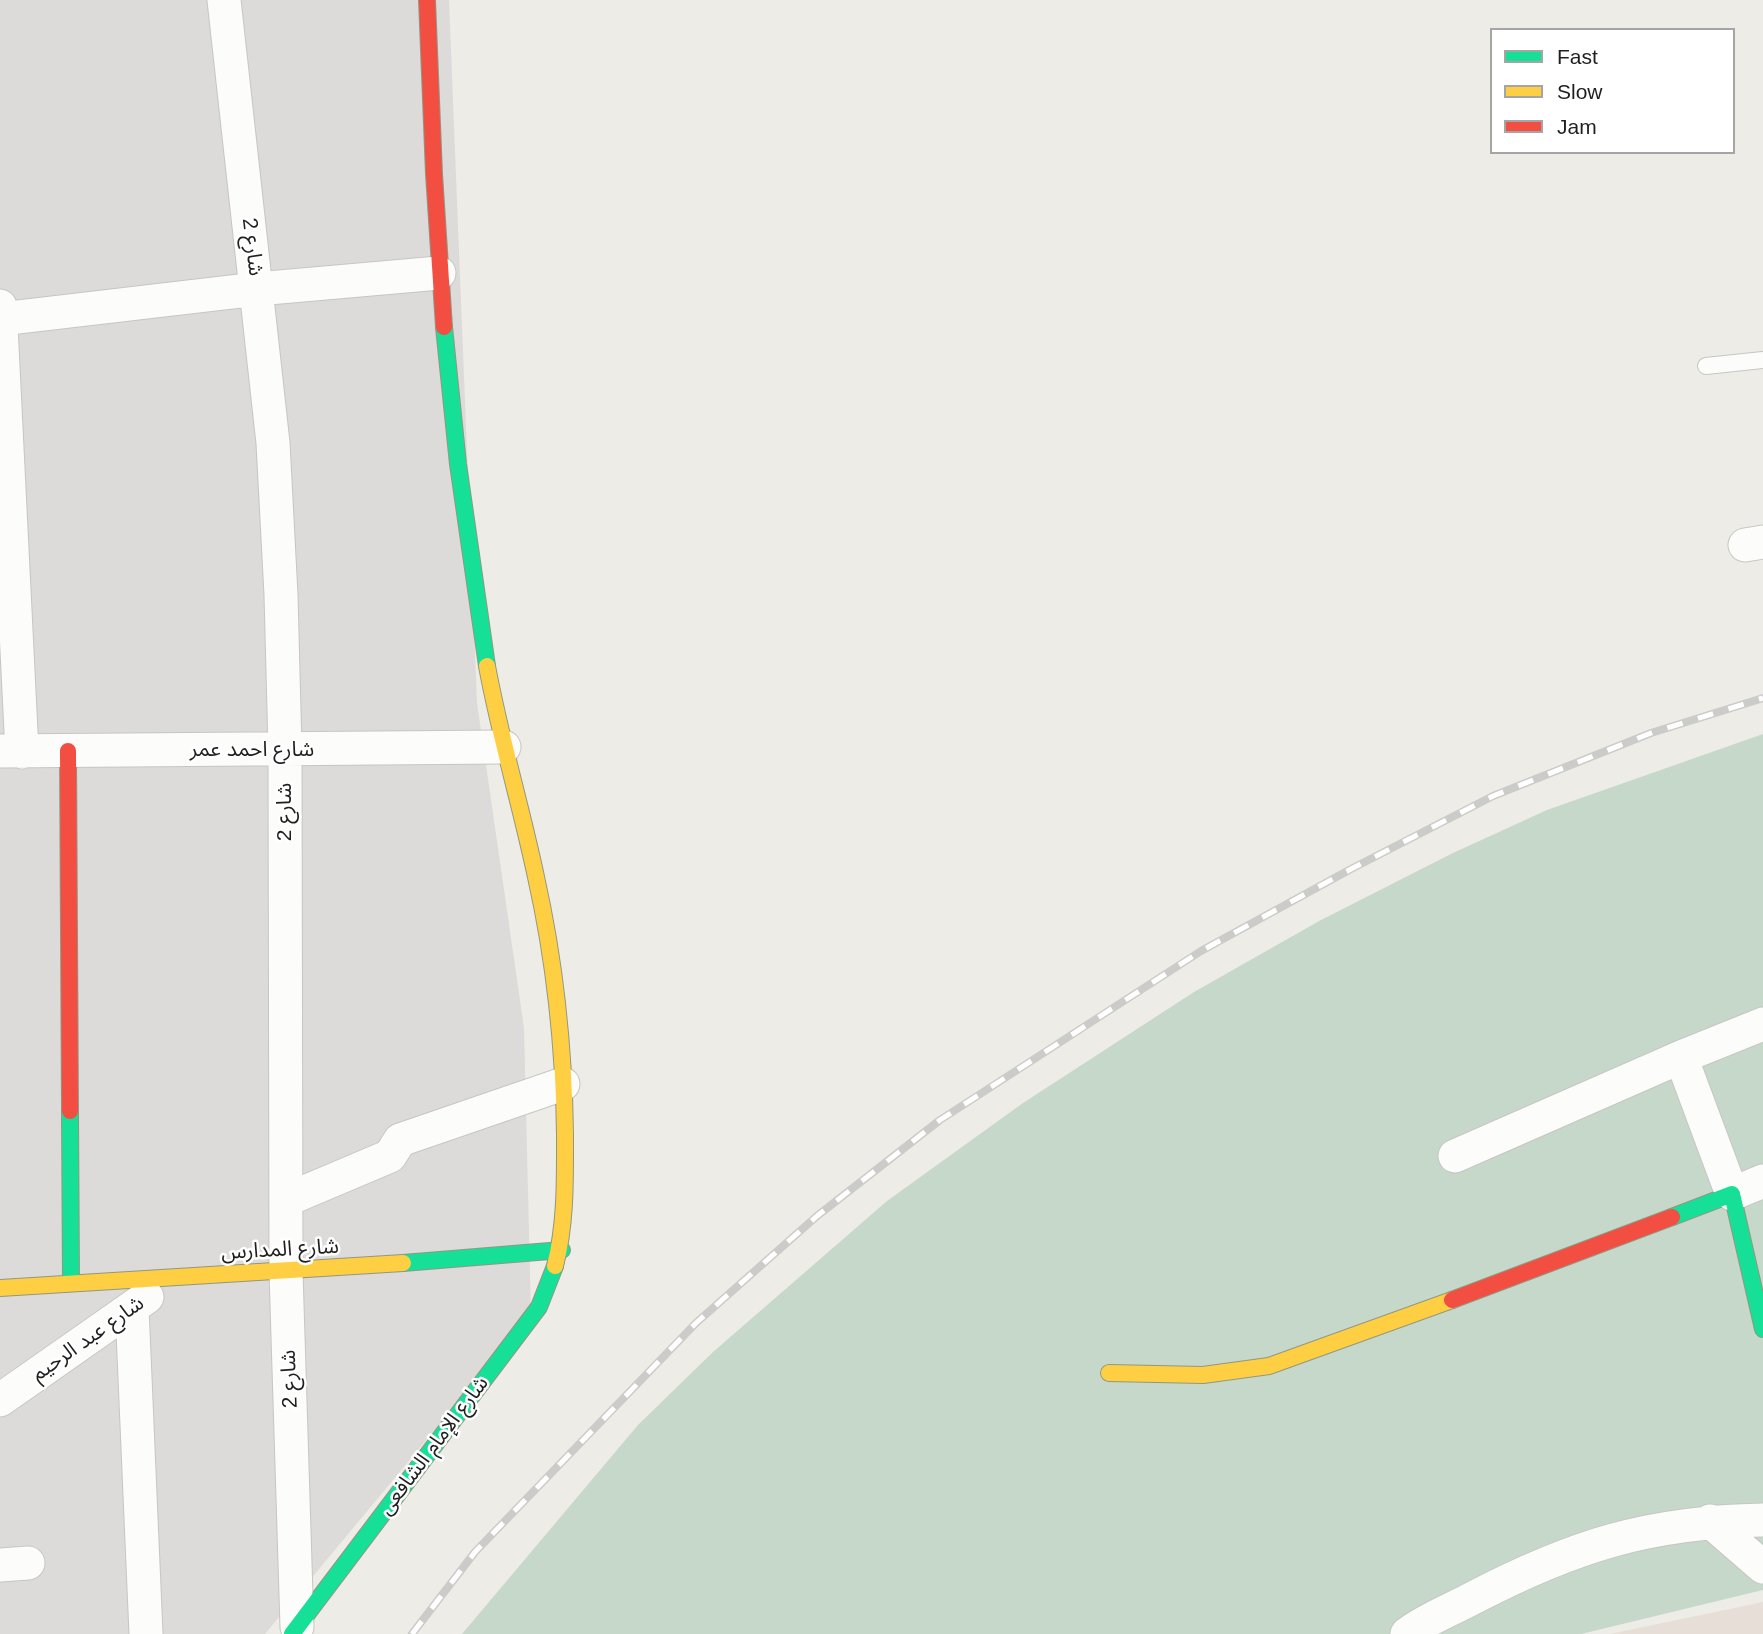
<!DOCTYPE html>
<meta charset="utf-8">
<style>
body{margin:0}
#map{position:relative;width:1763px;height:1634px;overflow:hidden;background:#edece7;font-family:Arial,sans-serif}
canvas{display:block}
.legend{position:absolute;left:1490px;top:28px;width:245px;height:126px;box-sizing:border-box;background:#fff;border:2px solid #a5a5a5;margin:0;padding:9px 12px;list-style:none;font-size:21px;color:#1f1f1f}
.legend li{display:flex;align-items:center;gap:14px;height:35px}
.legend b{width:35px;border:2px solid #a5a5a5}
</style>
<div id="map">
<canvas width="1763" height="1634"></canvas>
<ul class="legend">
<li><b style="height:9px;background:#16e098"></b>Fast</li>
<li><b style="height:9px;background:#ffcf43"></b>Slow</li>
<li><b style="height:9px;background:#f24e42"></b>Jam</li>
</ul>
</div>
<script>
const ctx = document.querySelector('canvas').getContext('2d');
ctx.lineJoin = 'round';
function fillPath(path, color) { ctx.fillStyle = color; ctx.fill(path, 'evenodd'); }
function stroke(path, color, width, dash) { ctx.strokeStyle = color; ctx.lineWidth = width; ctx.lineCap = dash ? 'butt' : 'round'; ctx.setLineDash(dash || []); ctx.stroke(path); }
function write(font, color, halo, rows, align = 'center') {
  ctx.font = font + ' Arial,"Noto Sans Arabic",sans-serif'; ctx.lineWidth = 5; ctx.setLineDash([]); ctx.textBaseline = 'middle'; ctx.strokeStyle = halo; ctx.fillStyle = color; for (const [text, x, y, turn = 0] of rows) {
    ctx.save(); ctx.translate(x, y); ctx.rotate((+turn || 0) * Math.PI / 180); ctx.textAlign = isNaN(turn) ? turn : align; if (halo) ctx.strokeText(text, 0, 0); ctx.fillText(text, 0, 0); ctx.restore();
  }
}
fillPath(new Path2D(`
 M0,0H449L477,703L524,1028L531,1314L265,1634H0Z`), '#dcdbd9');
fillPath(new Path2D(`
 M1763,1602V1634H1610Z`), '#e7ded7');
fillPath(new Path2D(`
 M1763,734V1590L1581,1634H462L638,1425L713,1352L887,1201L1023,1103L1194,992L1321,920L1453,853L1547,810Z`), '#c6d8c9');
const lane = new Path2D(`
 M1706,366L1763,360`);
const street = new Path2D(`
 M224,0L273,443L281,595L285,750L286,1272L297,1627
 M0,306L22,752
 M0,319L257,289L439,273
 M1745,545L1763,542
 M0,751L504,747
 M1681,1057L1763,1024
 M1455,1156L1681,1057L1732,1194L1763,1181
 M286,1200L390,1156L400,1140L563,1084
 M132,1308L146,1634
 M0,1400L147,1297
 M1710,1521L1763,1567
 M0,1565L28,1563
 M1407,1634C1426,1619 1451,1610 1473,1598C1573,1546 1649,1522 1763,1520`);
const fast = new Path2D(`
 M444,327L458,464L487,666
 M70,1111L71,1282
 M1672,1217L1732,1194L1763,1329
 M403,1263L562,1250
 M292,1634L539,1307L555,1266`);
const slow = new Path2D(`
 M487,666C500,737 521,806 536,877C555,962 564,1048 565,1135C565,1179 566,1223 555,1266
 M0,1288L403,1263
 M1109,1373L1203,1375L1269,1366L1452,1300`);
const jam = new Path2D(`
 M427,0L434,174L444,327
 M68,751L70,1111
 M1452,1300L1672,1217`);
stroke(lane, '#c6c6c3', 18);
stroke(street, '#c6c6c3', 35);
stroke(fast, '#929780', 18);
stroke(slow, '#929780', 18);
stroke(jam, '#929780', 18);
stroke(lane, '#fcfcfb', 16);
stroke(street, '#fcfcfb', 33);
stroke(fast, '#16e098', 16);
stroke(slow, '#ffcf43', 16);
stroke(jam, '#f24e42', 16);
const rail = new Path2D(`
 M412,1634L475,1552L696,1323L817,1216L940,1120L1201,951L1351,869L1493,796L1651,733L1763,698`);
stroke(rail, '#cbcbca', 8);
stroke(rail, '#fff', 5, [16]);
write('21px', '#1f1f1f', '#fff', [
 ["شارع 2",252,247,83],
 ["شارع احمد عمر",252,750],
 ["شارع 2",285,812,-90],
 ["شارع المدارس",280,1250,-3],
 ["شارع عبد الرحيم",88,1339,-35],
 ["شارع 2",290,1379,-92],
 ["شارع الإمام الشافعى",434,1446,-53]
]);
</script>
